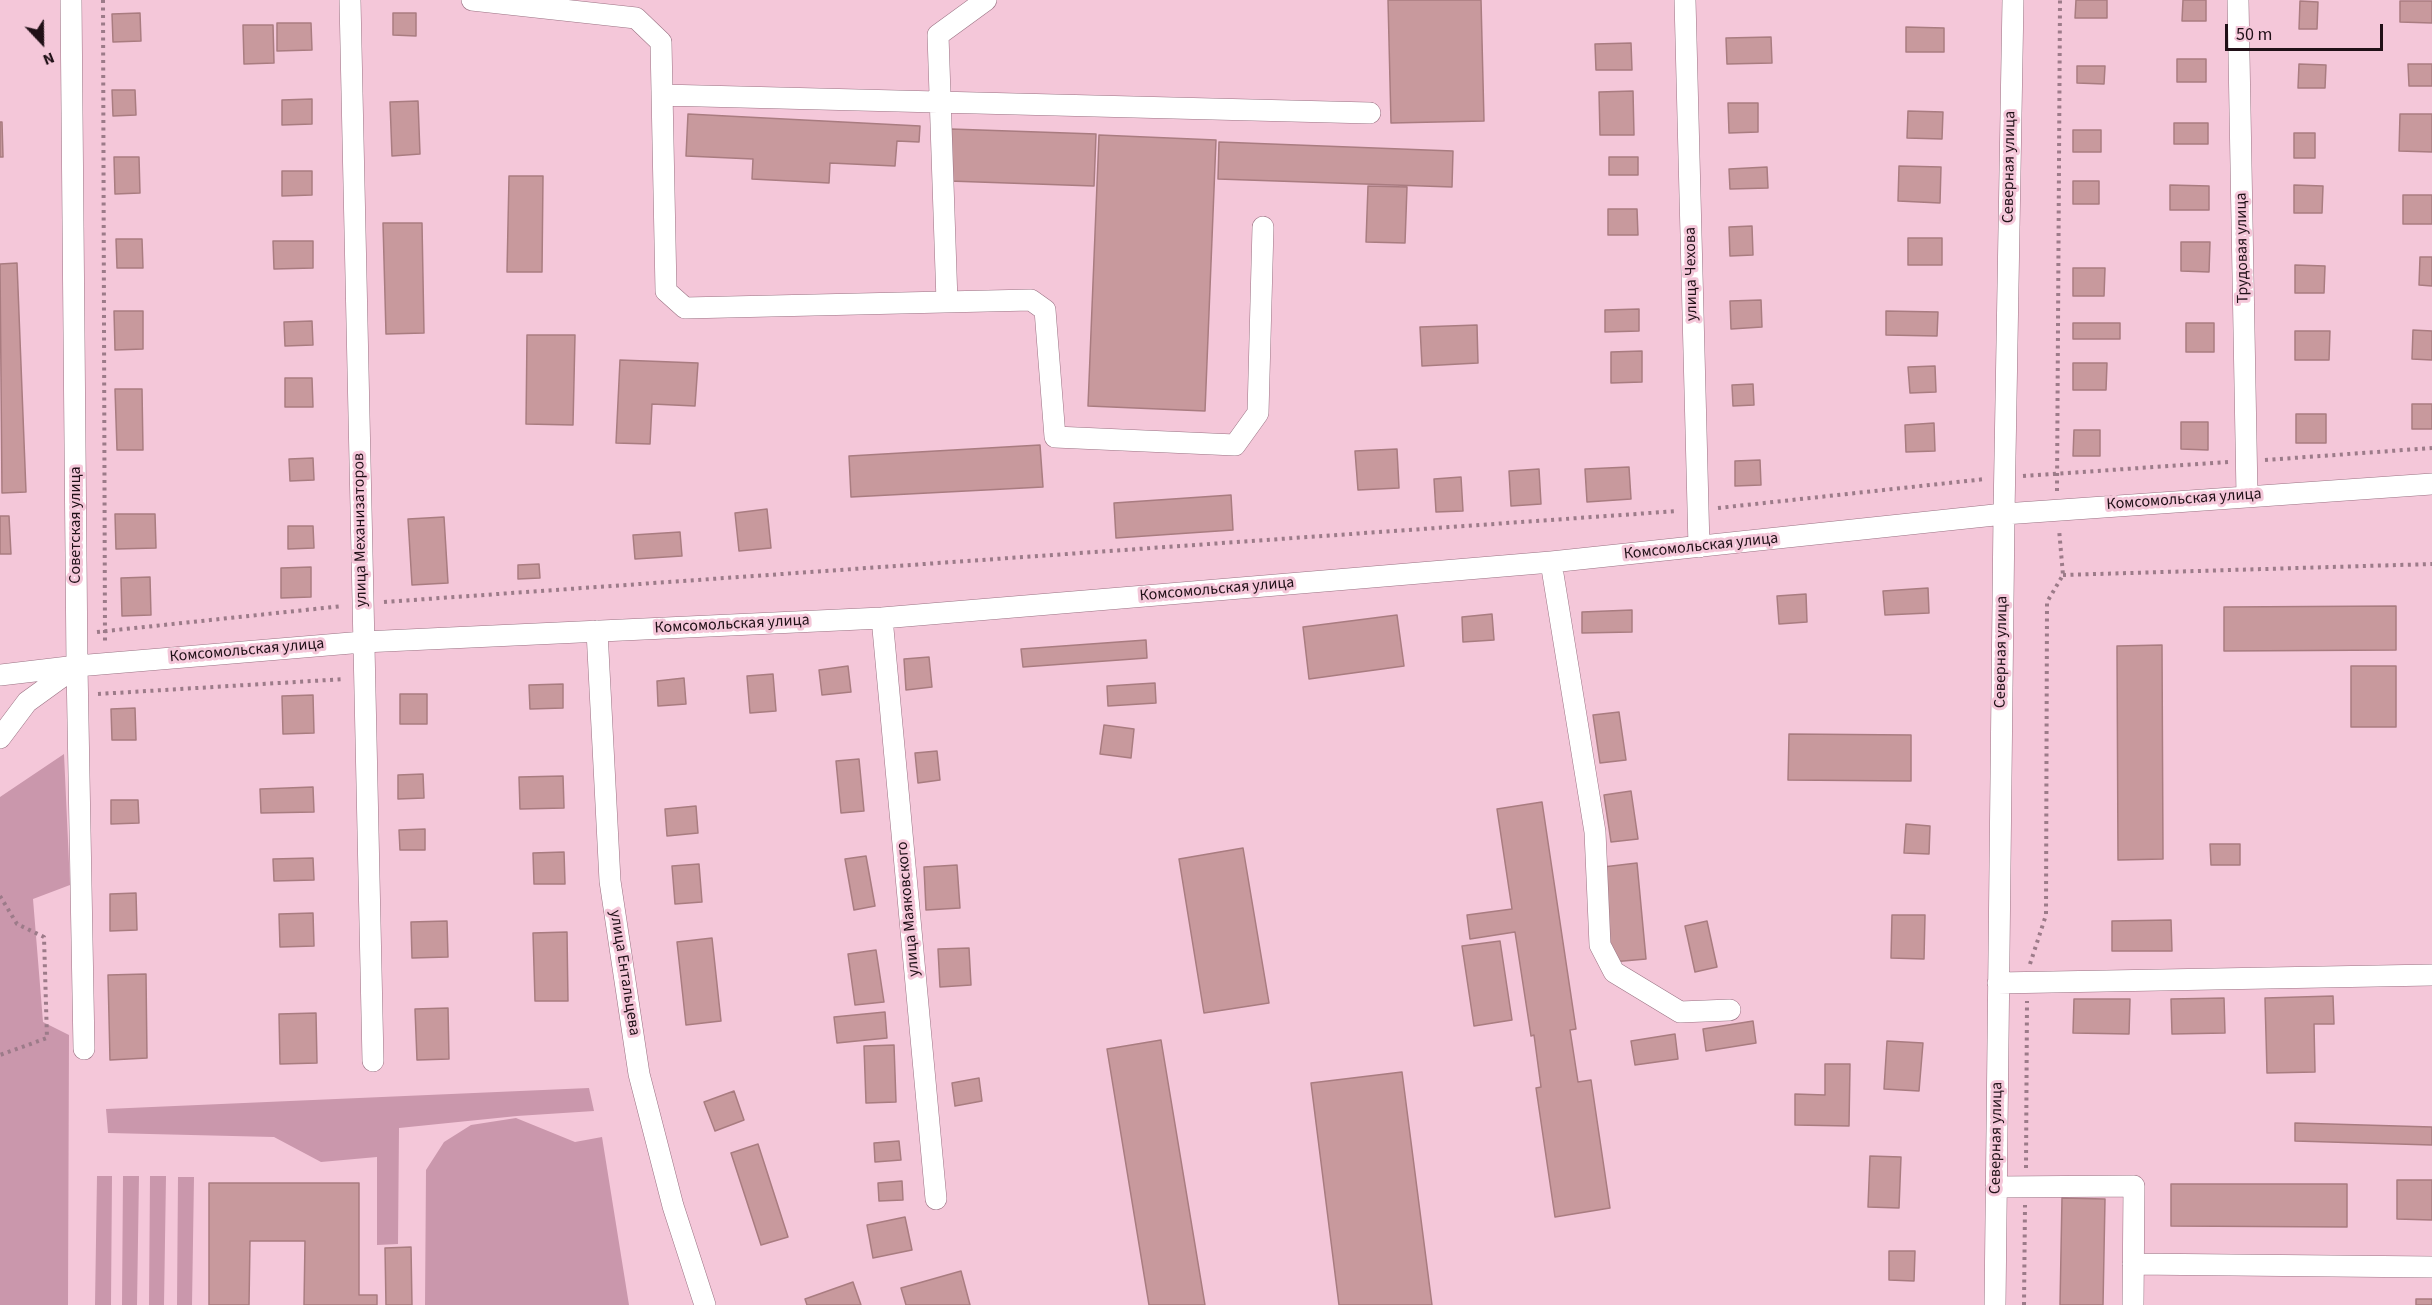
<!DOCTYPE html>
<meta charset="utf-8">
<style>
body{margin:0}
#map{position:relative;width:2432px;height:1305px;overflow:hidden;background:#f4c7d9;font-family:"Source Sans 3",sans-serif}
canvas{display:block}
.north{position:absolute;left:12px;top:12px;width:60px;height:60px;-webkit-text-stroke:4px #f4c7d9;paint-order:stroke;rotate:158deg;font-size:16px;font-weight:700;line-height:24px;text-align:center;color:#201017}
.north::after{content:'';display:block;margin:auto;width:21px;height:27px;background:#201017;clip-path:polygon(50% 0,100% 100%,50% 72%,0 100%)}
.scale{position:absolute;left:2225px;top:24px;width:158px;height:27px;box-sizing:border-box;border:3px solid #201017;border-top:0;padding-left:8px;font-size:18px;line-height:21px;white-space:nowrap;color:#201017;-webkit-text-stroke:4px #f4c7d9;paint-order:stroke}
</style>
<div id="map">
<canvas width="2432" height="1305"></canvas>
<div class="north">N</div>
<div class="scale">50 m</div>
</div>
<script>
const ctx = document.querySelector('canvas').getContext('2d');
ctx.lineJoin = 'round';
function fillPath(path, color) { ctx.fillStyle = color; ctx.fill(path, 'evenodd'); }
function stroke(path, color, width, dash) { ctx.strokeStyle = color; ctx.lineWidth = width; ctx.lineCap = dash ? 'butt' : 'round'; ctx.setLineDash(dash || []); ctx.stroke(path); }
function write(font, color, halo, rows, align = 'center') {
  ctx.font = font + ' "Source Sans 3",sans-serif'; ctx.lineWidth = 6; ctx.setLineDash([]); ctx.textBaseline = 'middle'; ctx.strokeStyle = halo; ctx.fillStyle = color; for (const [text, x, y, turn = 0] of rows) {
    ctx.save(); ctx.translate(x, y); ctx.rotate((+turn || 0) * Math.PI / 180); ctx.textAlign = isNaN(turn) ? turn : align; if (halo) ctx.strokeText(text, 0, 0); ctx.fillText(text, 0, 0); ctx.restore();
  }
}
fillPath(new Path2D(`
 M64,754L70,885L33,899L43,1022L69,1035L68,1305H0V797Z
 M589,1088L594,1111L517,1116L399,1128L398,1244L377,1245V1157L321,1162L274,1137L108,1133L106,1109Z
 M516,1118L575,1142L602,1137L629,1305H425L426,1170L444,1142L471,1125Z
 M97,1176H112L111,1305H95Z
 M123,1176H139L137,1305H122Z
 M150,1176H166L164,1305H149Z
 M178,1177H194L192,1305H177Z`), '#ca97ac');
const building = new Path2D(`
 M1388,0H1481L1484,121L1391,123Z
 M2076,0H2107V18H2075Z
 M2183,0H2206V21H2182Z
 M2300,1L2318,2L2317,29H2299Z
 M2400,1H2432V23L2400,22Z
 M140,13L141,41L113,42L112,14Z
 M393,13H416V36L393,35Z
 M277,23H311L312,50L277,51Z
 M243,25H273L274,63L244,64Z
 M1906,27L1944,28V52H1906Z
 M1771,37L1772,63L1727,64L1726,38Z
 M1631,43L1632,70H1596L1595,44Z
 M2177,59H2206V82H2177Z
 M2299,64L2326,65L2325,88H2298Z
 M2408,64H2432V86H2409Z
 M2077,66H2105L2104,84L2077,83Z
 M112,90H135L136,115L113,116Z
 M1633,91L1634,135H1600L1599,92Z
 M312,99V124L282,125V100Z
 M418,101L420,154L392,156L390,102Z
 M1728,103H1758V132L1729,133Z
 M1908,111L1943,112L1942,139L1907,138Z
 M688,114L920,126L919,142L897,141L895,166L830,163L829,183L752,179L753,159L686,156Z
 M2400,114H2432V152L2399,151Z
 M0,122H2L3,157H0Z
 M2174,123H2208V144H2174Z
 M951,129L1096,134L1094,186L949,181Z
 M2073,130H2101V152H2073Z
 M2294,133H2315V158H2294Z
 M1099,135L1216,140L1205,411L1088,406Z
 M1219,142L1453,151L1452,187L1218,179Z
 M114,157H139L140,193L115,194Z
 M1609,157H1638V175H1609Z
 M1899,166L1941,167L1940,203L1898,201Z
 M1767,167L1768,188L1730,189L1729,169Z
 M282,171H312V195L282,196Z
 M509,176H543L542,272H507Z
 M2073,181H2099V204H2073Z
 M2170,185L2209,186V210H2170Z
 M2294,185L2323,186L2322,213H2294Z
 M1368,186L1407,187L1405,243L1366,242Z
 M2403,195H2432V224H2403Z
 M1608,209H1637L1638,235H1608Z
 M383,223H422L424,333L386,334Z
 M1752,226L1753,255L1730,256L1729,227Z
 M1908,238H1942V265H1908Z
 M116,239H142L143,268H117Z
 M273,241H313V268L274,269Z
 M2181,242H2210L2209,272L2181,271Z
 M2420,257H2432V286L2419,285Z
 M17,263L26,492L2,493L0,264Z
 M2295,265L2325,266L2324,293H2295Z
 M2073,268H2105L2104,296H2073Z
 M1761,300L1762,327L1731,329L1730,301Z
 M1639,309V331L1605,332V310Z
 M114,311H143V349L115,350Z
 M1886,311L1938,312L1937,336L1886,335Z
 M312,321L313,345L285,346L284,322Z
 M2073,323H2120V339H2073Z
 M2186,323H2214V352H2186Z
 M1477,325L1478,363L1422,366L1420,327Z
 M2413,330L2432,331V360L2412,359Z
 M2295,331H2330L2329,360H2295Z
 M527,335H575L573,425L526,424Z
 M1642,351V382L1611,383V352Z
 M620,360L698,363L695,406L652,404L650,444L616,443Z
 M2073,363H2107L2106,390H2073Z
 M1935,366L1936,392L1910,393L1908,367Z
 M285,378H312L313,407H285Z
 M1753,384L1754,405L1733,406L1732,385Z
 M115,389H142L143,450H117Z
 M2412,404H2432V429H2412Z
 M2296,414H2326V443H2296Z
 M2181,422H2208V450L2181,449Z
 M1934,423L1935,451L1906,452L1905,425Z
 M2074,430H2100V456H2073Z
 M1040,445L1043,487L851,497L849,456Z
 M1397,449L1399,488L1358,490L1355,451Z
 M313,458L314,480L290,481L289,459Z
 M1760,460L1761,485L1735,486V461Z
 M1629,467L1631,499L1587,502L1585,469Z
 M1539,469L1541,504L1511,506L1509,471Z
 M1461,477L1463,511L1436,512L1434,479Z
 M1231,495L1233,530L1116,538L1114,503Z
 M767,509L771,548L739,551L735,513Z
 M115,514H155L156,548L116,549Z
 M0,516H9L11,554H0Z
 M444,517L448,583L412,585L408,519Z
 M288,526H313L314,548L288,549Z
 M680,532L682,556L635,559L633,535Z
 M539,564L540,578L518,579V565Z
 M311,567V597L281,598V568Z
 M150,577L151,615L122,616L121,578Z
 M1928,588L1929,613L1885,615L1883,591Z
 M1806,594L1807,622L1779,624L1777,596Z
 M2396,606V650L2224,651V607Z
 M1632,610V632L1582,633V612Z
 M1492,614L1494,640L1463,642L1462,617Z
 M1397,615L1404,666L1309,679L1303,627Z
 M1146,640L1147,658L1023,667L1021,649Z
 M2162,645L2163,859L2118,860L2117,646Z
 M929,657L932,687L906,690L904,659Z
 M848,666L851,692L822,695L819,670Z
 M2351,666H2396V727H2351Z
 M773,674L776,711L750,713L747,676Z
 M684,678L686,704L658,706L657,681Z
 M1155,683L1156,703L1108,706L1107,686Z
 M563,684V708L530,709L529,685Z
 M400,694H427V724H400Z
 M313,695L314,733L283,734L282,696Z
 M135,708L136,740H112L111,709Z
 M1619,712L1626,760L1600,763L1593,715Z
 M1104,725L1134,729L1131,758L1100,754Z
 M1789,734L1911,735V781L1788,780Z
 M937,751L940,780L918,783L915,753Z
 M859,759L864,811L841,813L836,761Z
 M423,774L424,798L398,799V775Z
 M563,776L564,808L520,809L519,777Z
 M313,787L314,812L261,813L260,789Z
 M1631,791L1638,839L1611,842L1604,795Z
 M111,800H138L139,823L111,824Z
 M1542,802L1576,1029L1570,1030L1578,1082L1591,1080L1610,1208L1555,1217L1536,1088L1541,1087L1534,1035L1531,1036L1515,932L1470,939L1467,915L1512,909L1497,809Z
 M696,806L698,833L667,836L665,809Z
 M1906,824L1930,826L1929,854L1904,853Z
 M425,829V850H400L399,830Z
 M2210,844H2240V865H2211Z
 M1243,848L1269,1003L1204,1013L1179,859Z
 M564,852L565,884H534L533,853Z
 M866,856L875,906L854,910L845,859Z
 M313,858L314,880L274,881L273,859Z
 M1637,863L1646,959L1612,962L1603,867Z
 M699,864L702,902L675,904L672,866Z
 M957,865L960,908L926,910L924,867Z
 M136,893L137,930L110,931V894Z
 M313,913L314,946L280,947L279,914Z
 M1892,915H1925L1924,959L1891,958Z
 M2171,920L2172,951H2112V921Z
 M447,921L448,957L412,958L411,922Z
 M1707,921L1717,967L1695,972L1685,926Z
 M567,932L568,1001H535L533,933Z
 M712,938L721,1021L686,1025L677,942Z
 M1500,941L1512,1020L1474,1026L1462,946Z
 M969,948L971,985L940,987L938,949Z
 M876,950L884,1002L855,1005L848,954Z
 M146,974L147,1058L110,1060L108,975Z
 M2333,996L2334,1024H2314L2315,1072L2267,1073L2265,998Z
 M2224,998L2225,1033L2172,1034L2171,999Z
 M2074,999H2130L2129,1034L2073,1033Z
 M448,1008L449,1059L417,1060L415,1009Z
 M885,1012L887,1038L837,1043L834,1017Z
 M316,1013L317,1063L280,1064L279,1014Z
 M1753,1021L1756,1043L1706,1051L1703,1029Z
 M1675,1034L1678,1059L1635,1065L1631,1041Z
 M1161,1040L1205,1305H1149L1107,1049Z
 M1887,1041L1923,1043L1919,1091L1884,1089Z
 M894,1045L896,1102L866,1103L864,1046Z
 M1825,1064H1850L1849,1126L1795,1125V1094L1825,1095Z
 M1402,1072L1432,1305H1339L1311,1083Z
 M979,1078L982,1101L955,1106L952,1083Z
 M734,1091L744,1120L715,1131L704,1102Z
 M2295,1123L2432,1127V1145L2295,1141Z
 M899,1141L901,1160L875,1162L874,1143Z
 M758,1144L788,1237L761,1245L731,1153Z
 M1870,1156L1901,1157L1899,1208L1868,1207Z
 M2397,1180H2432V1220L2397,1219Z
 M902,1181L903,1200L879,1201L878,1183Z
 M209,1183H359V1295H377V1305H304L305,1241H250L249,1305H209Z
 M2171,1184H2347V1227L2171,1226Z
 M2062,1198L2105,1199L2103,1305H2060Z
 M905,1217L912,1250L873,1258L867,1225Z
 M411,1247L412,1305H386L385,1248Z
 M1889,1251H1915L1914,1281L1889,1280Z
 M961,1271L970,1305H906L901,1288Z
 M853,1282L861,1305H807L805,1299Z
 M2416,1299H2432V1305H2416Z`);
fillPath(building, '#c8999d');
stroke(building, '#a97c80', 1.5);
const minor = new Path2D(`
 M71,0L77,666L84,1049
 M350,0L373,1061
 M472,0L636,18L661,42L666,291L685,308L1031,300L1045,310L1055,437L1235,445L1258,413L1263,227
 M1685,0L1699,547
 M2238,0L2247,495
 M662,95L1370,113
 M947,302L938,35L986,0
 M1551,562L1595,832L1600,945L1614,972L1680,1012L1730,1010
 M882,618L936,1199
 M597,631L610,881L639,1074L673,1206L705,1305
 M0,675L77,666L363,642L882,618L1551,562L2004,514L2432,484
 M0,738L27,702L74,668
 M1998,983L2432,975
 M1996,1187L2134,1186L2133,1305
 M2133,1264L2432,1267
 M1995,1305L2004,514L2013,0`);
stroke(minor, '#9a7283', 22);
stroke(new Path2D(`
 M103,0L105,645
 M2265,460L2432,448
 M2023,476L2228,462
 M2057,491L2060,0
 M1718,508L1985,479
 M2063,575L2432,564
 M384,602L1678,511
 M97,632L343,606
 M98,694L345,679
 M0,896L17,924L44,937L47,1038L0,1055
 M2030,964L2046,915L2047,602L2063,575L2059,529
 M2026,1168L2027,1001
 M2024,1305L2025,1205`), '#9c7b89', 4, [3, 4.5]);
stroke(minor, '#fff', 21);
write('16px', '#201017', '#f4c7d9', [
 ["Северная улица",2010,167,-89],
 ["Трудовая улица",2243,248,-91],
 ["улица Чехова",1692,274,-91],
 ["Комсомольская улица",2184,500,-4],
 ["Советская улица",76,525,-90],
 ["улица Механизаторов",361,530,-91],
 ["Комсомольская улица",1701,547,-6],
 ["Комсомольская улица",1217,590,-5],
 ["Комсомольская улица",732,625,-3],
 ["Комсомольская улица",247,651,-5],
 ["Северная улица",2002,652,-89],
 ["улица Маяковского",909,909,-95],
 ["улица Ентальцева",624,973,81],
 ["Северная улица",1997,1138,-89]
]);
</script>
